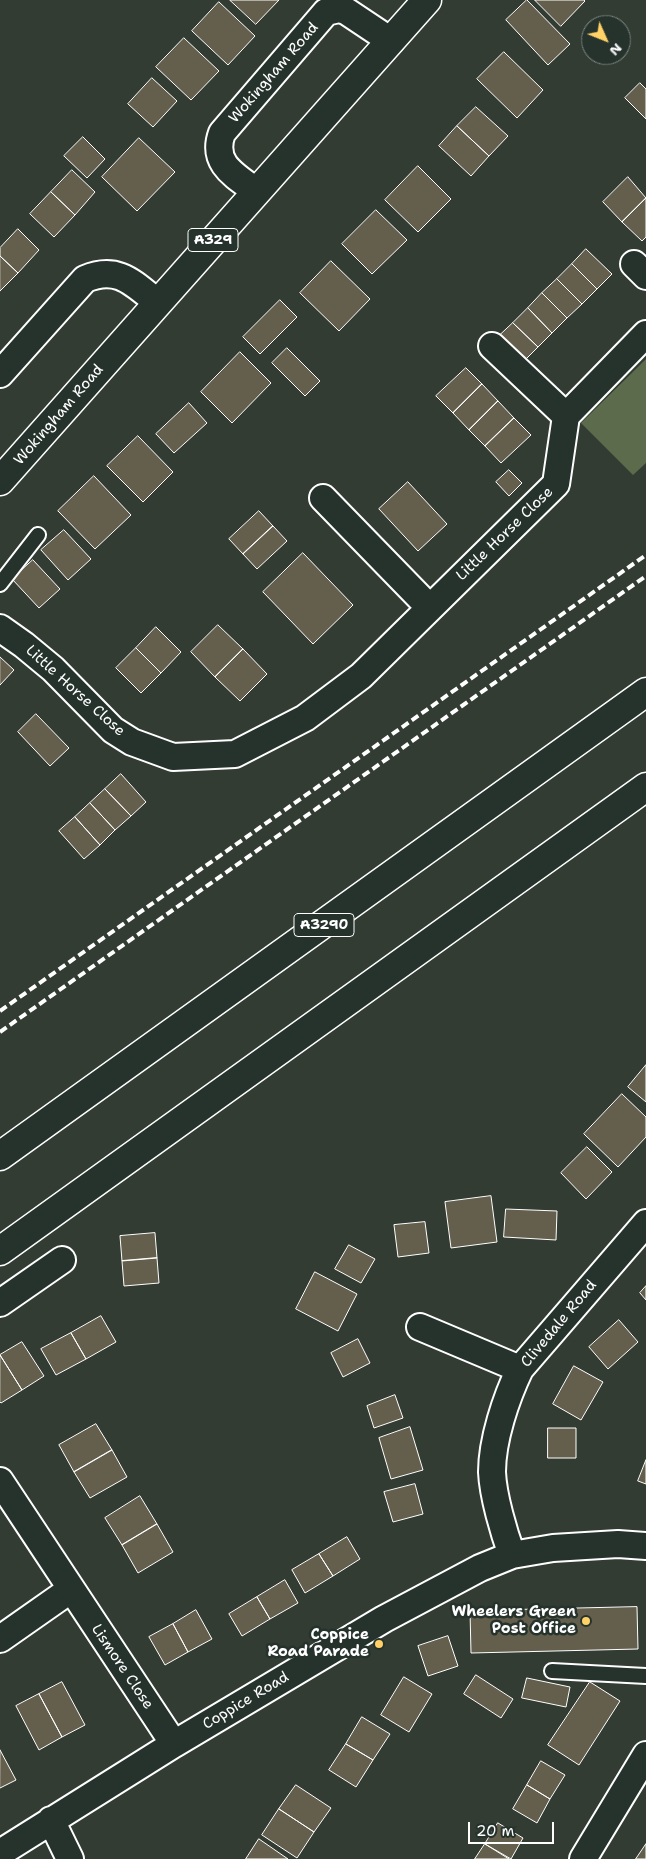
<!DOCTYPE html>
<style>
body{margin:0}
#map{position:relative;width:646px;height:1859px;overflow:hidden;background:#323c33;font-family:"Shantell Sans",sans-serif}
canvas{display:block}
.north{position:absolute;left:581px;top:15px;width:50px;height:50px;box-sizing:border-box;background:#26332d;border:1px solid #7d8581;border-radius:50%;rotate:134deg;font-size:14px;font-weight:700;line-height:20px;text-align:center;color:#fff}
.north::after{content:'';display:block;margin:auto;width:18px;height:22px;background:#ffd166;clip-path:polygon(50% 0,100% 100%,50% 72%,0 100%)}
.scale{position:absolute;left:468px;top:1822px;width:86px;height:22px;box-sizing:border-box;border:2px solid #fff;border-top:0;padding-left:6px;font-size:15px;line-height:18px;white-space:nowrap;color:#fff;-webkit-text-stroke:4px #26332d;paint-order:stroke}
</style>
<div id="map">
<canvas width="646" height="1859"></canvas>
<div class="north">N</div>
<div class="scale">20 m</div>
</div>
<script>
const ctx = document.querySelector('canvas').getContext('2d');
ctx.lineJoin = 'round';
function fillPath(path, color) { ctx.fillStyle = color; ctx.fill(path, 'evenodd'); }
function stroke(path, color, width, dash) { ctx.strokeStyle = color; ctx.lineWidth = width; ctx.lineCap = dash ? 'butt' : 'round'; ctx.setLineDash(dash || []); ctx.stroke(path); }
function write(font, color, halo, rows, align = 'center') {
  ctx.font = font + ' "Shantell Sans",sans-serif'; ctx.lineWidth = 5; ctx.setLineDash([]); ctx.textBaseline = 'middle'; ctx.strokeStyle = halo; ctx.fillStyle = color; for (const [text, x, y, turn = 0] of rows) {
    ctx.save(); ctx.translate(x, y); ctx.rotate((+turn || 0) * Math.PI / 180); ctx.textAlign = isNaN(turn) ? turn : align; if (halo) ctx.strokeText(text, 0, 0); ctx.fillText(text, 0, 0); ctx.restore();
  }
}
fillPath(new Path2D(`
 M646,359V463L633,475L581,423Z`), '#5d6b4d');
const building = new Path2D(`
 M230,0H279L256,24Z
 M527,0L570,44L548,65L506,20Z
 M535,0H584L585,1L561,26Z
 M219,2L255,36L228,65L192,31Z
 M184,38L219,71L191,100L156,67Z
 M504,52L543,90L517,118L477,79Z
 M152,78L177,101L153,127L128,104Z
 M640,83L646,89V119L625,98Z
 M476,107L508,136L489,156L457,126Z
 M457,126L489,156L471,176L439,146Z
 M83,137L105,159L87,178L64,156Z
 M139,138L175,172L137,211L102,177Z
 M418,166L451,199L418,232L385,200Z
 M72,170L95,192L75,215L51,192Z
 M628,177L646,198L622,222L603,202Z
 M51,192L75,215L54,237L30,214Z
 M646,198V237L642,241L622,222Z
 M376,210L407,240L372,274L342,244Z
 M18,229L39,250L18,273L0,256V248Z
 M586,249L612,274L597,289L572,264Z
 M0,256L18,273L0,291Z
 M331,261L370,299L339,331L300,293Z
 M572,264L597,289L582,304L557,279Z
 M557,279L582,304L567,318L542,293Z
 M542,293L567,318L552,333L528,308Z
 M280,300L297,317L260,354L243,337Z
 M528,308L552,333L538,347L513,323Z
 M513,323L538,347L523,362L498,337Z
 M287,348L320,381L305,396L272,363Z
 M240,352L271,383L232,423L201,392Z
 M466,368L482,384L453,413L436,396Z
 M482,384L498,401L469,430L453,413Z
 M498,401L514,418L485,446L469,430Z
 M189,403L207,423L174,453L156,434Z
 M514,418L531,435L501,463L485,446Z
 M138,436L173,472L143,502L107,466Z
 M509,470L522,483L509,496L496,482Z
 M94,476L131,515L95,549L58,511Z
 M408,482L447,524L418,551L379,509Z
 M259,511L273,526L243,554L229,539Z
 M273,526L287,541L257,569L243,554Z
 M64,530L91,559L68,580L41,550Z
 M303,553L353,605L313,644L263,592Z
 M33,560L60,589L39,608L12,579Z
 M218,625L243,649L215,677L191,652Z
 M156,627L181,652L161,673L136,648Z
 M136,648L161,673L141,693L116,668Z
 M243,649L267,674L240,701L215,677Z
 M0,657L14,670L0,685Z
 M36,714L69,748L50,766L18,732Z
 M121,774L146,802L131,816L105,789Z
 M105,789L131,816L115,830L90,803Z
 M90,803L115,830L100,845L75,817Z
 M75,817L100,845L84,859L59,831Z
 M646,1065V1102L628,1087Z
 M622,1094L646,1117V1137L618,1167L584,1134Z
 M587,1147L612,1172L586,1199L561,1173Z
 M491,1196L497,1242L451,1248L445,1202Z
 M506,1209L557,1211L556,1240L504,1237Z
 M425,1222L429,1253L398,1257L394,1225Z
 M155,1233L157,1258L122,1261L120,1236Z
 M349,1245L375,1259L361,1283L335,1269Z
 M157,1258L159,1283L124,1286L122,1261Z
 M315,1272L357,1294L338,1331L296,1309Z
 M646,1286V1300L640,1293Z
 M101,1316L116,1342L86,1359L71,1333Z
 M619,1320L638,1342L608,1369L589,1347Z
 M71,1333L86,1359L56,1375L41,1349Z
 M358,1339L370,1363L343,1377L331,1353Z
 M22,1342L44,1376L22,1390L0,1355Z
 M0,1355L22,1390L1,1403L0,1402Z
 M574,1366L603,1382L581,1420L553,1404Z
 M395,1395L403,1418L374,1428L367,1406Z
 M96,1424L112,1450L74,1472L59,1445Z
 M410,1427L423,1470L391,1479L379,1438Z
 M548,1428H576V1458H548Z
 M112,1450L127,1477L90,1498L74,1472Z
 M646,1460V1484L638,1481Z
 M415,1484L423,1514L393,1522L384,1492Z
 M140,1496L157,1524L122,1545L105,1518Z
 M157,1524L173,1552L138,1573L122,1545Z
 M347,1537L360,1559L333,1576L319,1554Z
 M319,1554L333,1576L305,1593L292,1570Z
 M285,1580L298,1603L270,1619L257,1597Z
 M257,1597L270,1619L242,1636L229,1614Z
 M637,1607L638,1649L471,1653L470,1611Z
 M196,1610L212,1639L188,1652L173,1624Z
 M173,1624L188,1652L165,1665L149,1637Z
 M448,1636L458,1666L428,1676L418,1646Z
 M476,1675L513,1699L501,1718L464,1694Z
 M404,1677L432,1694L409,1732L381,1715Z
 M527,1678L570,1687L566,1707L522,1698Z
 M62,1682L85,1725L62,1737L39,1694Z
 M590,1682L620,1701L579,1765L548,1745Z
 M39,1694L62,1737L39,1750L16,1706Z
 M362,1717L390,1734L373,1760L346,1744Z
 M346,1744L373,1760L356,1787L329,1770Z
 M0,1750L16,1780L0,1788Z
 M541,1761L565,1775L550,1799L527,1785Z
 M296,1785L331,1808L314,1832L279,1809Z
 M527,1785L550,1799L537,1823L513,1809Z
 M279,1809L314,1832L297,1858L262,1835Z
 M498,1823L523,1838L511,1859L485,1844Z
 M259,1839L288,1859H246Z
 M485,1844L509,1859H475Z
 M646,1844V1859H636Z`);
fillPath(building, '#645e4d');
stroke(building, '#fff', 1);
const lane = new Path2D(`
 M0,584L38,535
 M552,1671L646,1676`);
const street = new Path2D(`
 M256,191C234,175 211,163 222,133L326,12L339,9L346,11L391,41
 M634,264L646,276
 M492,346L566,416
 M0,374L85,279C118,265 133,283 158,303
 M323,498L430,608
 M0,628L24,645L53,669L113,730L132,742L173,757L235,754L305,718L361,676L556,484L566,416L646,334
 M0,1303L62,1260
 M420,1327L520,1369
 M0,1481L174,1744
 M512,1555C504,1533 493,1496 492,1472C492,1440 506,1398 520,1369L646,1223
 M0,1639L70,1590
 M51,1820L70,1859
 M0,1853L174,1744L384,1619L480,1568L512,1555L553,1548L618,1544L646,1546
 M583,1859L646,1755`);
const primary = new Path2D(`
 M0,481L427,0
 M0,1156L646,692
 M0,1251L646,787`);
stroke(lane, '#fff', 18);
stroke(street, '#fff', 30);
stroke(primary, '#fff', 31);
stroke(lane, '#26332d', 14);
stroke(street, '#26332d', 26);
stroke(primary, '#26332d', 28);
stroke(new Path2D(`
 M0,1011L646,555
 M0,1032L646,576`), '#fff', 4, [8, 4]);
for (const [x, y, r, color] of [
 [586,1621,5,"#ffd166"],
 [379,1644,5,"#ffd166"]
]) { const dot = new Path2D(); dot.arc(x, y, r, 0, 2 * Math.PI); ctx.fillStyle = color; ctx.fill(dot); stroke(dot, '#26332d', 2); }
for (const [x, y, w] of [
 [213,240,50],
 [324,925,60]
]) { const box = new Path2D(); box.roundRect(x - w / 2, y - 11.5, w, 23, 4); ctx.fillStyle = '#26332d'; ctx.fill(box); stroke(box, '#fff', 1); }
write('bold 14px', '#fff', null, [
 ["A329",213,240],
 ["A3290",324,925]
]);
write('15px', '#fff', '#26332d', [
 ["Wokingham Road",274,73,-49],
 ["Wokingham Road",59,415,-49],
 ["Little Horse Close",505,534,-44],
 ["Little Horse Close",75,691,42],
 ["Clivedale Road",559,1324,-50],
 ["Lismore Close",122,1667,56],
 ["Coppice Road",246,1701,-31]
]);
write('bold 15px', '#fff', '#26332d', [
 ["Wheelers Green",576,1612],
 ["Post Office",576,1629],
 ["Coppice",369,1635],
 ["Road Parade",369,1652]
], 'right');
</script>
